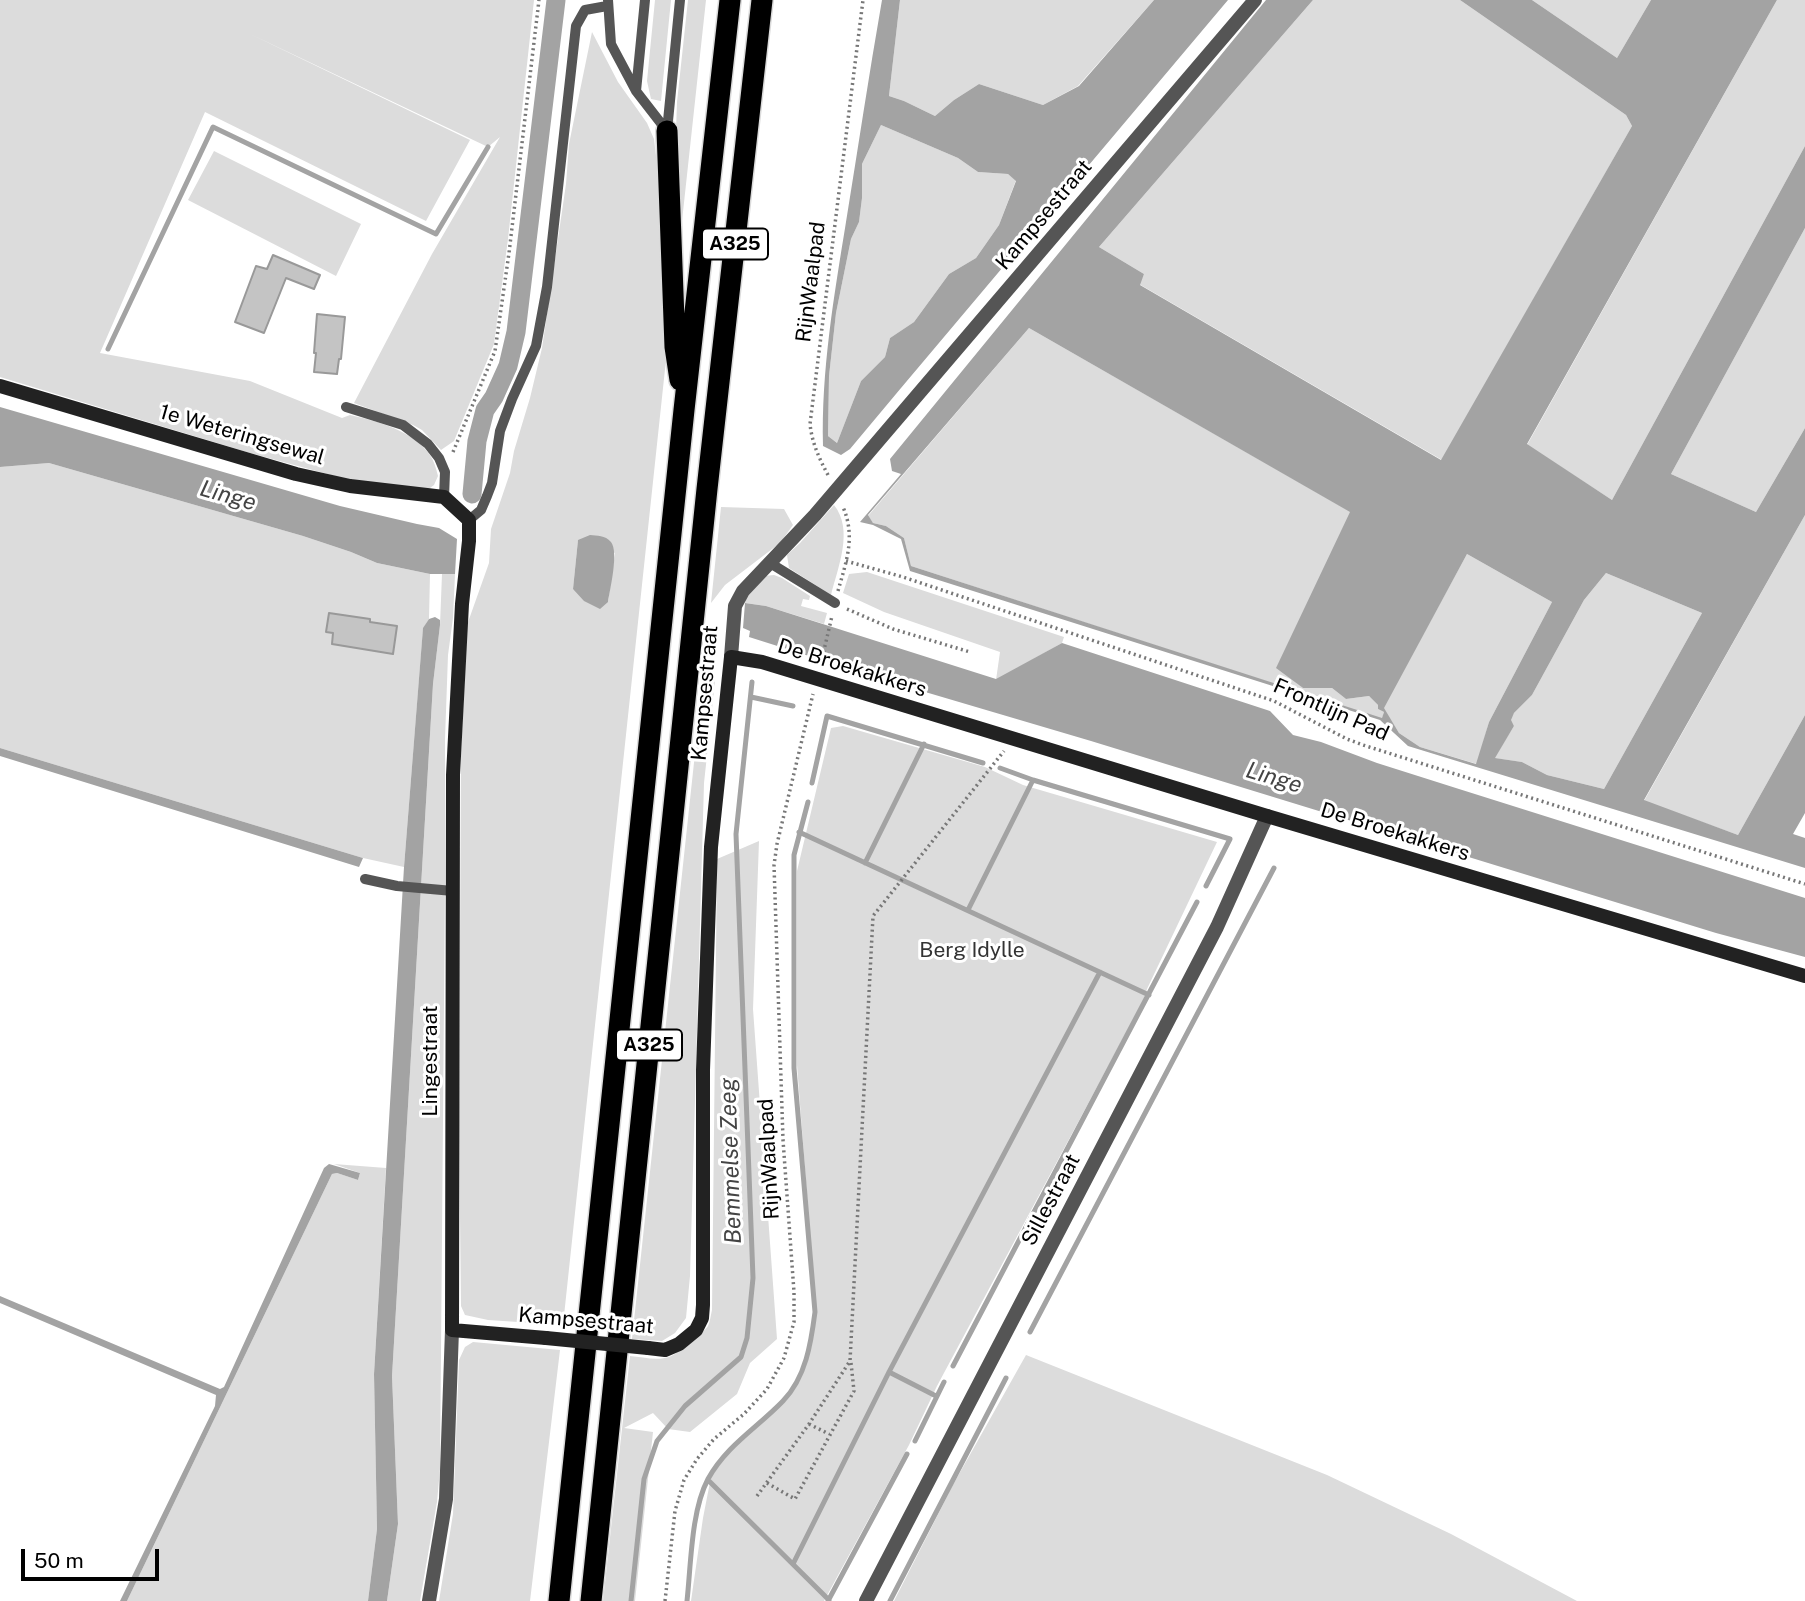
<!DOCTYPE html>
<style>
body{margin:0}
#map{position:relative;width:1805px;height:1601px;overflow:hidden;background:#fff;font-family:"Public Sans",sans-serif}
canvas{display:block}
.scale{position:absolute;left:21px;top:1549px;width:138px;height:32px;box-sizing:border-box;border:4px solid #000;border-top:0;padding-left:9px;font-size:21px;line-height:24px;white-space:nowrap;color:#000;-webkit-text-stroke:5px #fff;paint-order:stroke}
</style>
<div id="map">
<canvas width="1805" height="1601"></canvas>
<div class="scale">50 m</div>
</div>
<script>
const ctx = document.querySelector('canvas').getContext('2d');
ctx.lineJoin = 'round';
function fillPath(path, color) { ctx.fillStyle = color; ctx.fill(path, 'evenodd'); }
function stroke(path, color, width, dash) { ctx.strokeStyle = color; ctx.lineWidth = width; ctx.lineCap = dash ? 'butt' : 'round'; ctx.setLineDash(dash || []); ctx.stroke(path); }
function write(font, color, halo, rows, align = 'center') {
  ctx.font = font + ' "Public Sans",sans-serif'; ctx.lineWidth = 6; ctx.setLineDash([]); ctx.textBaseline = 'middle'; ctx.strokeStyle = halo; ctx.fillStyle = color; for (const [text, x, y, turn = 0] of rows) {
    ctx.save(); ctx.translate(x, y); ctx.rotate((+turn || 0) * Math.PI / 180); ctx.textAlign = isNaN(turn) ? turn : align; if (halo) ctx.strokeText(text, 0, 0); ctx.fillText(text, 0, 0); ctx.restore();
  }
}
fillPath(new Path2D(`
 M0,0H534L508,239L494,344L454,441L441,450L422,430L413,425L354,403L432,254L500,137L488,147L248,33L470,140L426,221L205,112L100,353L250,381L342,418L350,415C377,421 414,431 430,455C434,461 436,468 438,476L434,485L426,491L342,478L250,453L0,377Z
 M655,0H671L661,101L651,99L647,81Z
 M688,0H706L682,221L675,160L677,102Z
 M900,0H1154L1078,86L1043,105L979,84L954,100L935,116L904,101L889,96Z
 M1313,0H1460L1626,115L1632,126L1442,460L1139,284L1144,274L1099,247Z
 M1532,0H1651L1617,58Z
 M1777,0H1805V146L1612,500L1527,445Z
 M592,32L618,82L647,123L654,139L669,266L671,313L563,1325L488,1320L465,1315L461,1306L459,1127L461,755L467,625L489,563L491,529L510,473L514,451L530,398L542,348L566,184L569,144ZM578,540L615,553L608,602L573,589Z
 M881,125L958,158L978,172L1008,174L1016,180L999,225L976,258L949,274L914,322L890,338L885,357L861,381L837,443L828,436L829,376L836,313L851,239L859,222L862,198V164Z
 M214,151L361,224L336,276L188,200Z
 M1805,228V428L1756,512L1671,474Z
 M1029,328L1351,512L1277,667L1303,688H1332L1346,699L1369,696L1378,705V709L1384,712L1382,719L911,566L904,538L886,526L873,523L868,516Z
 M49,463L303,536L351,552L377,563L430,574L429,619L423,629L404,867L363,858L0,748V467Z
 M834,505C854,530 838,567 831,595L789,568L787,555L800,543Z
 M721,507L784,509L793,525L780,543L725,585L711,603Z
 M1805,515V715L1738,835L1644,801Z
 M1467,554L1552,602L1489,722L1477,764L1420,747L1399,733L1383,708Z
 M867,572L1064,637L1062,643L996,680L1000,652L884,612L843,593L849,574Z
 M1606,573L1702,613L1604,789L1547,775L1522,762L1494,758L1514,726L1510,720L1514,713L1532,695L1584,600Z
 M442,574H455L453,618L448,655L445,739V886L440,1469L437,1502L420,1601H387L398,1524L392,1376L433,684L440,625Z
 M774,575L782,578L810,596L809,600L803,599L801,606L827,613L824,624L766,606L745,603L747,596L764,576Z
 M703,679L715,681L704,783L690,1276L686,1318L675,1333L662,1341L632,1339Z
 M843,726L985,767L1023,785L1217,842L1147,989L1144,999L937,1386L909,1445L824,1601H691L703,1518L711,1477L727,1454L786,1401L801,1375L811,1348L816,1312L797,1065V871L831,728Z
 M759,841L753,1009L777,1339L750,1363L737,1394L690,1432L668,1429L653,1413L624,1428L653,1432L635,1601H603L630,1356C642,1357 657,1361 669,1357C675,1356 705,1331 708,1326C710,1322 711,1314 712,1310L717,859Z
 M334,1164L386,1168L374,1374L377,1529L368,1601H127L332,1174L337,1173L358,1180L360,1173Z
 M473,1342L560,1350L530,1601H439L453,1514L459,1360L465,1347Z
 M1026,1355L1327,1475L1451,1534L1577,1601H894L954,1483Z`), '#dcdcdc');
fillPath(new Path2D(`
 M882,0H900L889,96L904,101L935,116L954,100L979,84L1043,105L1079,86L1154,0H1228L901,388L850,449L841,455L823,446C821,371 834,296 846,222C858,148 869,74 882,0ZM881,125L958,158L978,172L1008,174L1016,181L999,225L976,258L949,274L914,322L890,338L885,357L861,381L837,443L828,436L829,376L836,313L851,239L859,222L862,198V164Z
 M1266,0H1313L1099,247L1144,274L1140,285L1441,460L1632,126L1626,115L1460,0H1532L1617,58L1651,0H1777L1527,444L1612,500L1805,146V228L1671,474L1756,512L1805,428V515L1644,800L1738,835L1805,715V813L1793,834L1805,838V868L1408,746L1380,720L910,571L901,539L873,525L860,522L901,474L892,471L890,459ZM1029,328L1350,512L1276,668L1303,688H1332L1346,699L1369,696L1378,705V709L1384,712L1382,718L911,566L904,538L886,526L873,523L868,515ZM1467,554L1552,602L1489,722L1476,764L1420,747L1399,733L1384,708ZM1606,573L1702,613L1604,789L1547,775L1522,762L1495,758L1514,726L1511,720L1514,713L1532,695L1584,600Z
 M0,407L340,506L417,524L439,528L457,539L455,574H430L377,563L351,552L303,536L49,463L0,467Z
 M590,535C597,536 605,535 611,542C619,552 610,589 608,602L600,609L584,601L573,589L578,540Z
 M745,603L766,606L996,679L1062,643L1270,711L1293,735L1321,742L1377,763L1459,789L1805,898V957L1716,933L1091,741L888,681L749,637L750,631L743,628Z
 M435,617L440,620V625L433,684L392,1376L398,1524L387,1601H368L377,1529L374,1374L404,867L423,628L429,619Z
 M0,748L363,858L359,867L0,756Z
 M329,1164L360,1173L358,1180L337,1173L332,1174L127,1601H120L215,1406L216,1395L0,1303V1296L220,1389L224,1387L324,1168Z`), '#a3a3a3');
stroke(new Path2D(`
 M108,349L213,127L436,234L488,147
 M751,697L793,706
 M1000,768L1033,780L1230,839L1206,886
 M812,783L827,716L983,763
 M799,832L1149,995
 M865,863L924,744
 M968,910L1033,780
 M1030,1332L1274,868
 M953,1366L1197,902
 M889,1372L936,1396
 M915,1441L944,1382
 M708,1480L829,1600
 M793,1564L889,1372L1100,972
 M631,1601L644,1479L657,1441L685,1406L741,1357L747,1338L753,1278L736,834L752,682
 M687,1601C691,1565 691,1511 708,1479C727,1445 757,1428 783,1401C806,1377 811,1343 815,1312L794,1068V855L808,802
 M828,1601L907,1454
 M890,1601L1006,1378`), '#a3a3a3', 5);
stroke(new Path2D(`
 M472,494L477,441L485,410L494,397L508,366L516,332L556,0`), '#a3a3a3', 19);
const building = new Path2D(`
 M273,255L320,275L314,289L286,278L264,333L235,322L256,266L267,269Z
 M317,314L345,317L341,359H339L337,374L314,372L316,353H314Z
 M329,613L370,619V622L397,626L393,654L332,644L333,633L326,632Z`);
fillPath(building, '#c4c4c4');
stroke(building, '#999', 2);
const highway = new Path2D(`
 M667,131L675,347L680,380
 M559,1601L684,410L730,0
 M591,1601L707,489L762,0`);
stroke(highway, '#dbdbdb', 24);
stroke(new Path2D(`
 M453,452L495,351L509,253L539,0
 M828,475C819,458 812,443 810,424L863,0
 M846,561L903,577L1274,701L1347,739L1363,745L1805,884
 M838,591C846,562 856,537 843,507
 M847,609L893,629L970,652
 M821,663L832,616
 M809,1424L829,1434
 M767,1483L795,1499L854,1391L851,1363
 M757,1496L809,1424L850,1361L873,916L1004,751
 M665,1601L675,1511L684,1480L697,1459L714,1439L744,1414L767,1389L784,1358L794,1322V1292L783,1140L774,865L777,844L813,694`), '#777', 3.5, [2, 3.5]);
stroke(new Path2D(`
 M608,0L611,44L636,91L667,131
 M636,91L645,0
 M667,131L680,0
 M346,407L403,425L428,444L439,458L445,472L444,497
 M469,520L481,510L487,496L492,483L500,431L512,399L536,346L547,287L576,26L585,10L607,6
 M770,563L835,603
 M365,879L397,886L453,891`), '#555', 10);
stroke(new Path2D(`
 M731,657L735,606L743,591L815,515L1255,0
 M429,1601L446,1499L452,1330
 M866,1601L1217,927L1267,816`), '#555', 14);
stroke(new Path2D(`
 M0,386L296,474L350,486L444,497L469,520V541L462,604L453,775L452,1330L546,1338
 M648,1348L665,1350L679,1344L696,1330L702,1318L703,1305V1070L711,847L731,657L762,662L1267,816L1805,976`), '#222', 14);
stroke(highway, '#000', 21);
stroke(new Path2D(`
 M546,1338L648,1348`), '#222', 14);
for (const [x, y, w] of [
 [735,244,66],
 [649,1045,66]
]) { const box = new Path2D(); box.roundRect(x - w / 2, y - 15.5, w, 31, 5); ctx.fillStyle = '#fff'; ctx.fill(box); stroke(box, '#000', 2); }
write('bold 19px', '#000', null, [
 ["A325",735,244],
 ["A325",649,1045]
]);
write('21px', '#000', '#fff', [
 ["Kampsestraat",1044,215,-50],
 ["RijnWaalpad",811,282,-83],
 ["1e Weteringsewal",242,435,16],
 ["De Broekakkers",852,668,17],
 ["Kampsestraat",705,693,-85],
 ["Frontlijn Pad",1331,710,24],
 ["De Broekakkers",1395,832,17],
 ["Lingestraat",431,1061,-90],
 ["RijnWaalpad",769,1159,-93],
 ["Sillestraat",1051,1200,-62],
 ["Kampsestraat",586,1321,5]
]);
write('21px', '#333', '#fff', [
 ["Berg Idylle",972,951]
]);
write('italic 23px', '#444', '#fff', [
 ["Linge",228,496,16],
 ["Linge",1274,778,17],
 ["Bemmelse Zeeg",731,1161,-92]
]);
</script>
